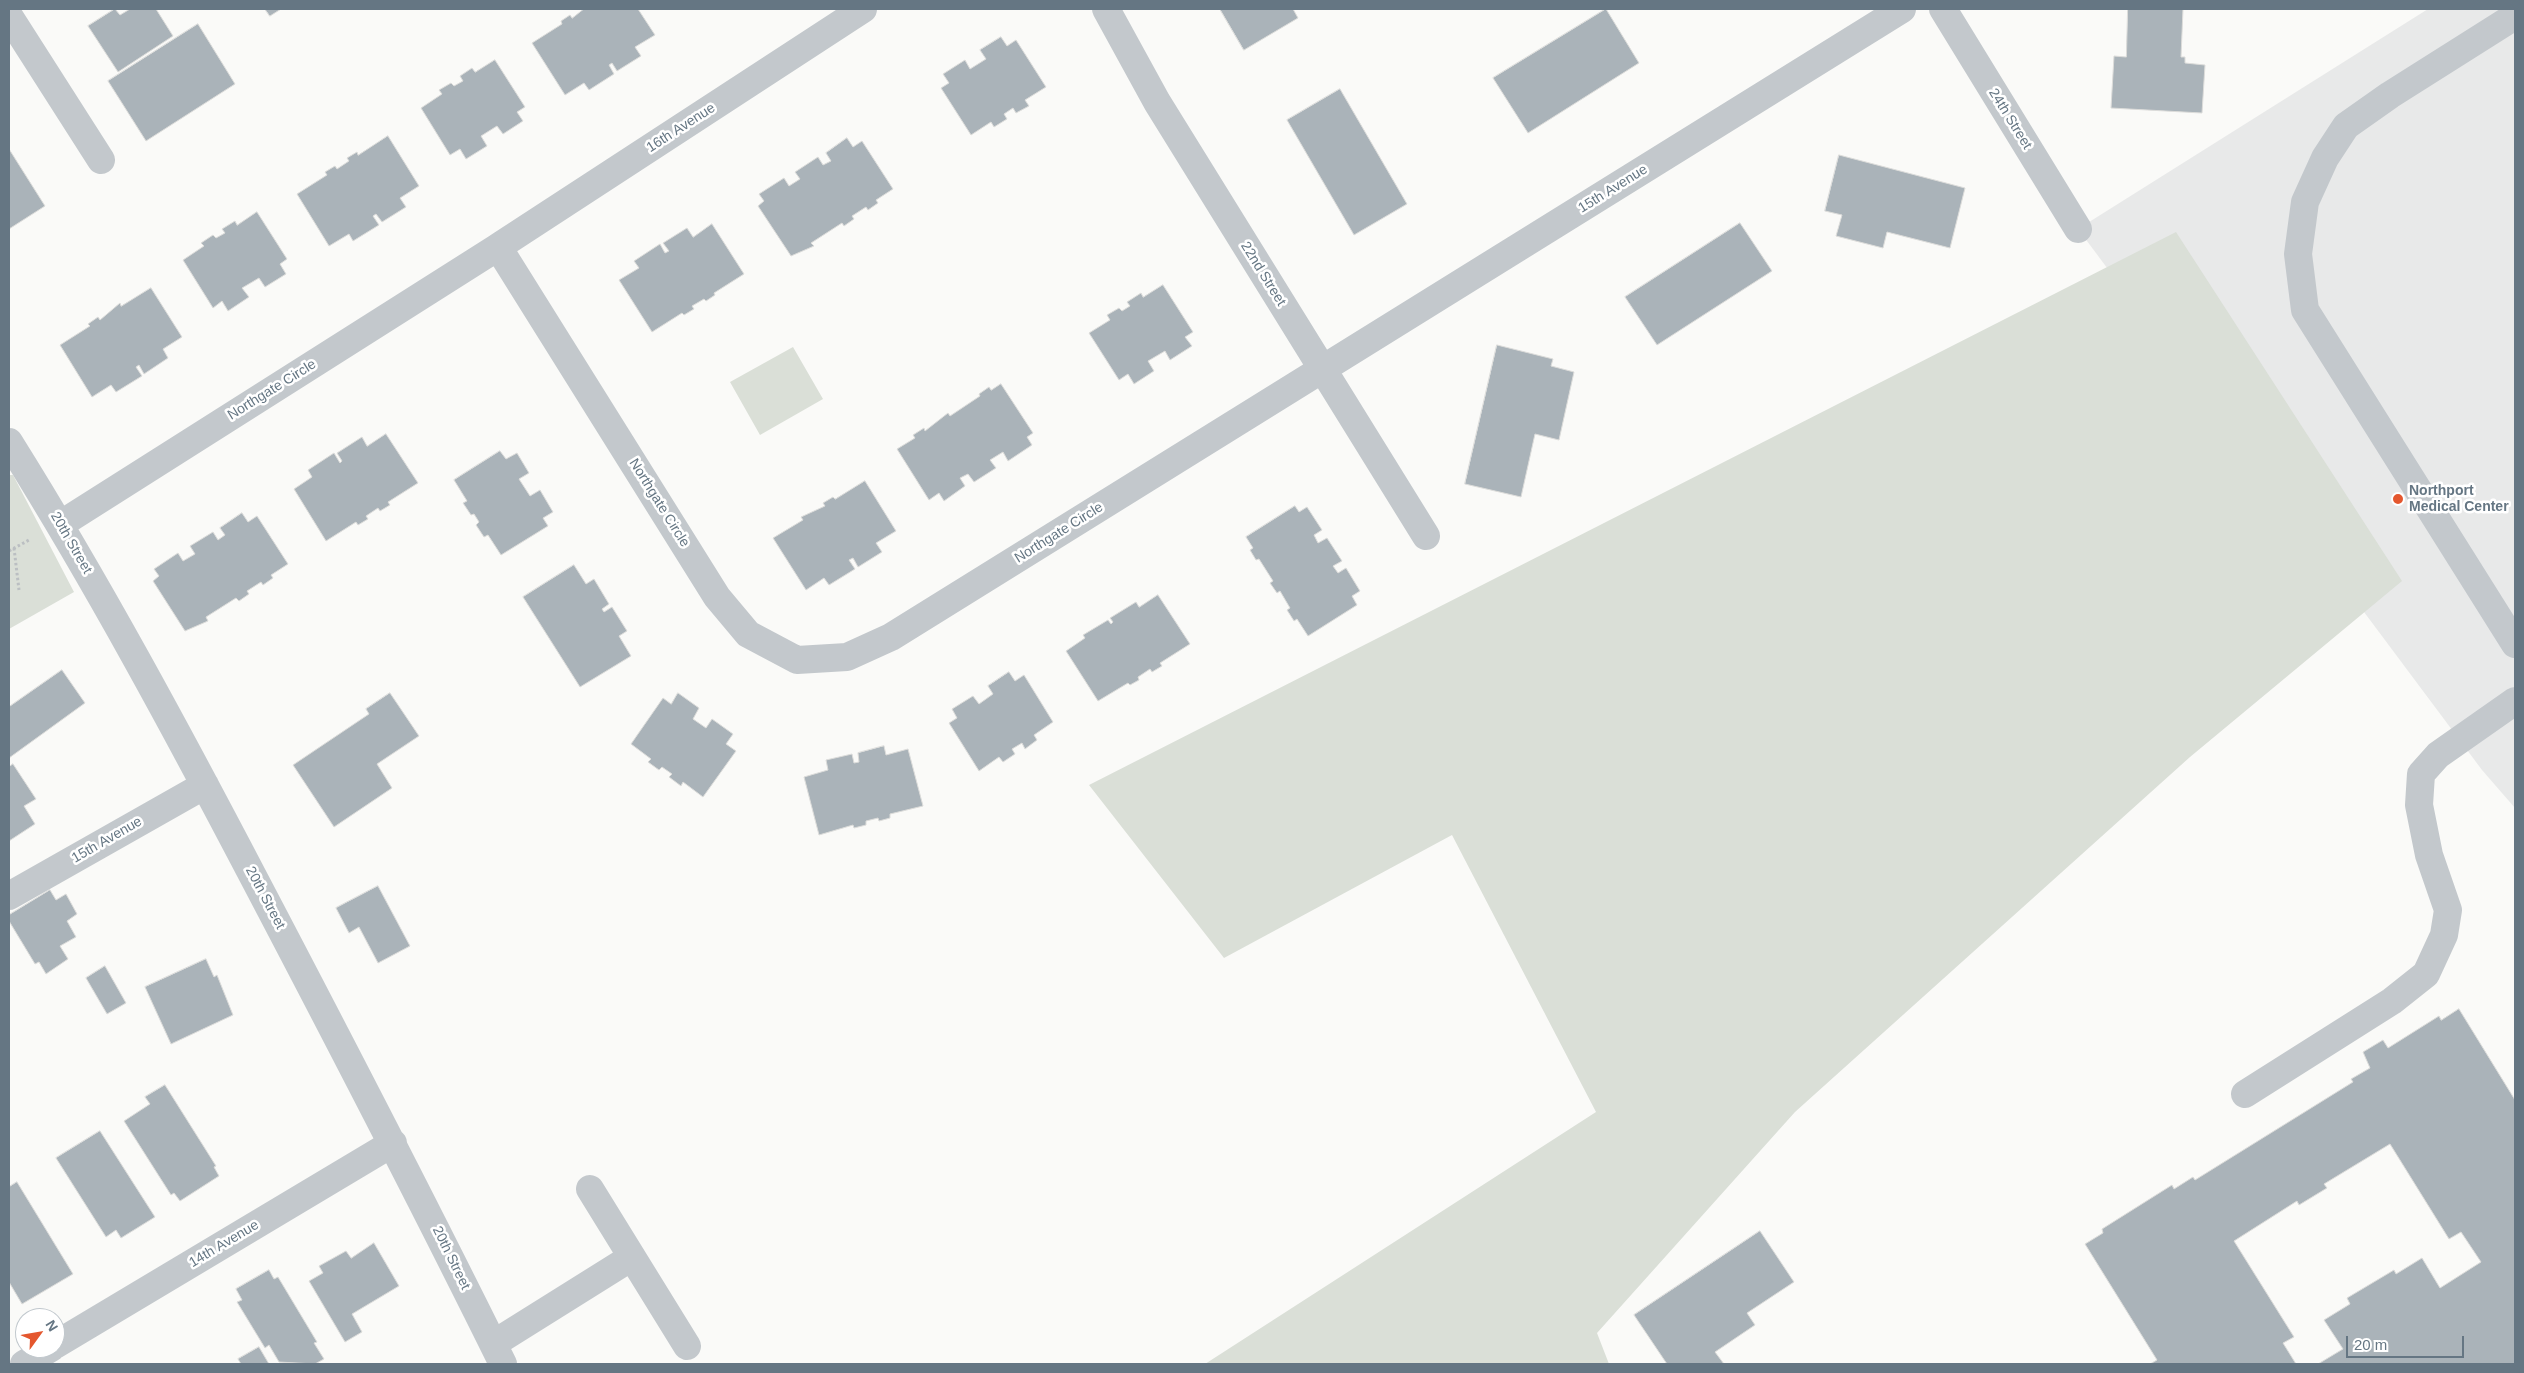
<!DOCTYPE html>
<style>
body{margin:0}
#map{position:relative;width:2524px;height:1373px;overflow:hidden;background:#fafaf8;font-family:Arial,sans-serif}
canvas{display:block}
.frame{position:absolute;inset:0;border:10px solid #657683;pointer-events:none}
.north{position:absolute;left:15px;top:1308px;width:50px;height:50px;box-sizing:border-box;background:#fff;border:1px solid #c1c8cd;border-radius:50%;rotate:58deg;font-size:14px;font-weight:700;line-height:20px;text-align:center;color:#657683}
.north::after{content:'';display:block;margin:auto;width:18px;height:22px;background:#e4572e;clip-path:polygon(50% 0,100% 100%,50% 72%,0 100%)}
.scale{position:absolute;left:2346px;top:1336px;width:118px;height:22px;box-sizing:border-box;border:2px solid #657683;border-top:0;padding-left:6px;font-size:15px;line-height:18px;white-space:nowrap;color:#657683;-webkit-text-stroke:4px #fff;paint-order:stroke}
</style>
<div id="map">
<canvas width="2524" height="1373"></canvas>
<div class="frame"></div>
<div class="north">N</div>
<div class="scale">20 m</div>
</div>
<script>
const ctx = document.querySelector('canvas').getContext('2d');
ctx.lineJoin = 'round';
function fillPath(path, color) { ctx.fillStyle = color; ctx.fill(path, 'evenodd'); }
function stroke(path, color, width, dash) { ctx.strokeStyle = color; ctx.lineWidth = width; ctx.lineCap = dash ? 'butt' : 'round'; ctx.setLineDash(dash || []); ctx.stroke(path); }
function write(font, color, halo, rows, align = 'center') {
  ctx.font = font + ' Arial,sans-serif'; ctx.lineWidth = 5; ctx.setLineDash([]); ctx.textBaseline = 'middle'; ctx.strokeStyle = halo; ctx.fillStyle = color; for (const [text, x, y, turn = 0] of rows) {
    ctx.save(); ctx.translate(x, y); ctx.rotate((+turn || 0) * Math.PI / 180); ctx.textAlign = isNaN(turn) ? turn : align; if (halo) ctx.strokeText(text, 0, 0); ctx.fillText(text, 0, 0); ctx.restore();
  }
}
fillPath(new Path2D(`
 M2428,9H2515V808L2482,770L2078,229Z`), '#e8e9e9');
fillPath(new Path2D(`
 M2176,232L2402,581L2190,757L1795,1112L1597,1333L1609,1364H1205L1596,1112L1452,835L1224,958L1089,785Z
 M793,347L823,399L760,435L730,382Z
 M9,475H13L74,592L9,629Z`), '#dadfd7');
const building = new Path2D(`
 M115,9L120,15L130,9H156L173,36L118,72L88,26Z
 M265,9H281L270,16Z
 M584,9H638L655,35L635,47L641,56L617,71L612,63L609,65L614,74L589,90L584,83L565,95L532,43L562,24L561,21L570,15L572,18Z
 M1220,9H1293L1298,18L1244,50Z
 M1606,9L1639,63L1528,133L1493,78Z
 M2128,9H2183L2181,57H2185V63L2205,65L2202,113L2111,108L2114,56L2126,57Z
 M198,24L235,84L146,141L108,81Z
 M1001,37L1007,46L1016,40L1046,87L1025,100L1029,106L1016,113L1013,108L1004,114L1007,119L994,127L991,122L971,135L941,88L949,83L943,74L965,60L970,69L986,59L980,50Z
 M495,60L525,107L517,112L523,121L503,134L497,126L481,136L487,146L466,159L460,149L450,155L421,108L442,94L439,90L451,83L454,86L463,81L460,76L472,68L475,72Z
 M1340,89L1407,204L1354,235L1287,120Z
 M388,136L419,186L400,198L406,207L382,222L376,214L373,216L379,225L353,241L349,234L329,246L297,194L327,175L325,172L335,166L337,169L349,161L347,158L357,152L358,155Z
 M847,138L853,147L862,141L893,189L876,200L878,203L868,210L866,207L852,216L854,219L844,226L842,223L811,243L814,246L791,256L758,206L764,201L759,194L784,178L789,186L800,179L795,172L818,157L823,165L831,161L826,153Z
 M9,149L45,206L9,229Z
 M1839,155L1965,188L1950,248L1887,232L1883,248L1836,236L1842,215L1825,211Z
 M257,212L287,259L280,264L286,274L265,287L259,278L242,288L249,297L228,311L222,301L213,308L183,260L204,246L201,243L213,235L216,238L225,233L222,229L235,221L237,225Z
 M1740,223L1772,271L1657,345L1625,297Z
 M712,224L744,274L714,293L715,295L706,301L704,299L692,306L694,309L684,315L682,313L652,332L619,280L639,268L634,261L660,244L665,253L669,251L663,243L687,228L693,237Z
 M1163,285L1193,332L1185,337L1192,346L1170,360L1165,351L1148,361L1154,371L1134,384L1128,374L1119,380L1089,333L1110,320L1107,315L1119,308L1122,311L1130,306L1127,302L1141,293L1143,297Z
 M151,288L182,337L163,349L168,358L144,374L139,365L136,367L142,376L116,392L111,385L92,397L60,345L90,326L88,324L98,317L100,320L120,303L121,306Z
 M1497,345L1553,359L1551,366L1574,372L1559,440L1535,434L1521,497L1465,484Z
 M1001,384L1033,433L1027,437L1032,445L1008,461L1003,452L990,460L996,468L974,482L968,474L960,478L965,486L944,501L939,493L929,500L897,449L915,438L913,435L924,428L925,431L948,413L950,416L980,396L979,394L989,387L991,390Z
 M386,434L418,483L388,502L390,505L380,511L378,508L366,516L368,519L358,525L356,522L326,541L294,489L312,477L308,470L334,453L340,463L342,461L337,453L362,437L367,446Z
 M500,451L506,459L517,453L529,473L519,479L530,496L540,490L553,512L543,518L548,526L501,555L488,535L484,537L476,525L479,522L474,514L471,515L463,503L467,501L454,480Z
 M865,481L896,531L876,543L882,552L858,567L853,558L849,560L855,569L829,585L824,578L806,590L773,538L803,520L801,517L825,506L823,503L833,497L835,499Z
 M1295,506L1299,512L1307,507L1322,530L1314,535L1318,543L1327,538L1342,561L1333,566L1338,573L1346,568L1360,591L1352,596L1357,605L1308,636L1297,619L1294,621L1287,610L1290,608L1280,591L1277,593L1270,583L1273,581L1259,559L1256,560L1250,550L1253,548L1246,537Z
 M242,513L248,522L257,516L288,564L271,575L273,578L263,585L261,582L247,591L249,594L239,601L236,598L206,617L208,621L185,631L153,581L159,576L154,569L178,553L183,561L195,554L190,546L213,532L218,540L225,535L220,528Z
 M574,565L586,584L594,579L609,604L602,609L604,612L612,607L627,631L619,636L631,656L580,687L523,597Z
 M1158,595L1190,644L1160,663L1162,666L1152,672L1150,669L1138,677L1139,680L1130,685L1128,683L1098,701L1066,651L1085,638L1083,635L1108,620L1111,624L1113,622L1110,618L1136,602L1139,607Z
 M62,670L85,703L9,758V707Z
 M1009,672L1015,681L1024,675L1053,722L1034,735L1037,740L1025,749L1022,743L1012,749L1015,754L1003,762L999,757L979,771L949,723L957,718L952,709L973,696L979,704L993,694L988,686Z
 M390,693L419,736L377,764L392,788L334,827L293,765L369,714L366,709Z
 M678,693L699,708L693,719L706,728L712,719L733,734L726,744L736,751L703,797L683,782L681,786L669,777L672,774L662,767L659,770L648,762L651,759L631,744L663,698L671,704Z
 M884,746L886,755L908,749L923,806L890,814V818L879,821L878,818L866,821V825L854,828L853,825L819,835L804,777L828,770L826,760L852,754L854,763L859,762L858,753Z
 M13,764L36,799L24,806L35,824L9,841V767Z
 M378,886L410,946L378,963L359,927L349,933L336,908Z
 M50,890L56,900L66,894L77,914L67,921L76,937L60,946L68,959L46,974L39,962L35,964L9,921V915Z
 M206,959L214,977L217,975L233,1015L171,1044L145,987Z
 M105,966L126,1003L107,1014L86,978Z
 M2459,1009L2515,1100V1364H2318L2343,1349L2324,1320L2350,1304L2347,1298L2394,1270L2396,1274L2422,1258L2440,1288L2481,1262L2461,1232L2449,1239L2390,1144L2324,1184L2327,1188L2299,1205L2297,1201L2234,1241L2294,1337L2283,1343L2296,1364H2150L2157,1360L2085,1244L2103,1233L2102,1229L2172,1185L2174,1189L2193,1177L2195,1180L2353,1082L2351,1079L2370,1068L2363,1052L2383,1040L2388,1048L2439,1016L2441,1020Z
 M165,1085L216,1166L214,1167L219,1176L180,1201L174,1193L171,1195L124,1121L150,1104L145,1097Z
 M100,1131L155,1217L121,1238L116,1230L106,1237L56,1158Z
 M17,1182L73,1274L22,1304L9,1282V1187Z
 M1760,1231L1794,1282L1747,1313L1755,1325L1715,1352L1724,1364H1667L1634,1315Z
 M374,1243L399,1286L352,1314L362,1332L345,1342L309,1281L323,1273L319,1266L346,1251L351,1258Z
 M269,1270L274,1279L278,1277L317,1342L314,1343L324,1359L315,1364L279,1362L269,1345L265,1348L237,1302L242,1300L236,1289Z
 M259,1347L269,1364H241L238,1359Z`);
fillPath(building, '#aab3b9');
stroke(building, '#dcdcda', 1);
stroke(new Path2D(`
 M14,548L19,590
 M9,551L29,540`), '#bbbfc2', 3, [2.5, 2.5]);
stroke(new Path2D(`
 M1106,9L1157,102L1426,536
 M1943,9L2078,229
 M9,16L101,160
 M2515,16L2390,95L2346,126L2325,158L2305,202L2298,254L2305,310L2515,644
 M498,247L863,9
 M9,442C98,584 178,733 256,882C340,1042 423,1202 503,1364
 M61,524L498,247L717,597L748,634L797,660L847,657L891,637L1902,9
 M9,896L205,785
 M2245,1094L2392,1001L2426,974L2444,935L2448,910L2429,855L2419,805L2421,774L2438,755L2515,701
 M590,1189L632,1257
 M493,1344L632,1257L687,1346
 M55,1345L393,1143
 M24,1364L51,1348`), '#c3c8cc', 28);
for (const [x, y, r, color] of [
 [2398,499,6,"#e4572e"]
]) { const dot = new Path2D(); dot.arc(x, y, r, 0, 2 * Math.PI); ctx.fillStyle = color; ctx.fill(dot); stroke(dot, '#fff', 2); }
write('14px', '#657683', '#fff', [
 ["24th Street",2010,119,58],
 ["16th Avenue",681,128,-33],
 ["15th Avenue",1613,189,-32],
 ["22nd Street",1263,274,58],
 ["Northgate Circle",272,390,-32],
 ["Northgate Circle",659,503,58],
 ["Northgate Circle",1059,533,-32],
 ["20th Street",71,543,60],
 ["15th Avenue",107,840,-30],
 ["20th Street",265,898,62],
 ["14th Avenue",224,1244,-31],
 ["20th Street",451,1258,64]
]);
write('bold 14px', '#657683', '#fff', [
 ["Northport",2409,491],
 ["Medical Center",2409,507]
], 'left');
</script>
